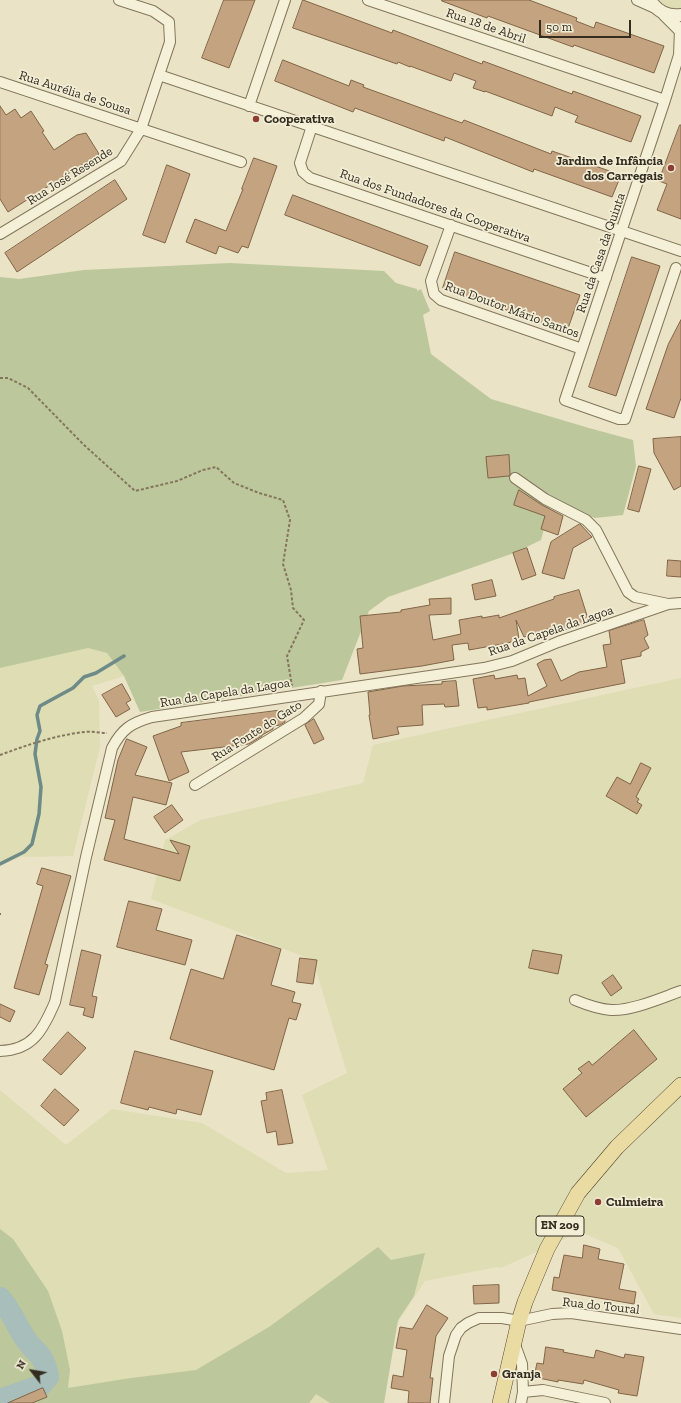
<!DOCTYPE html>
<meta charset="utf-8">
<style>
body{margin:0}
#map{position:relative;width:681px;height:1403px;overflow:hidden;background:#eae3c6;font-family:"Zilla Slab",serif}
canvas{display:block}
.north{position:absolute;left:12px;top:1351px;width:40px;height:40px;-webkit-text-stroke:3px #f2edd5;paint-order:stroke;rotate:301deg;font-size:11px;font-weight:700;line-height:16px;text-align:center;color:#352c20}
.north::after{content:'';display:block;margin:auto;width:14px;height:18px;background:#352c20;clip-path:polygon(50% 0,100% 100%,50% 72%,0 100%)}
.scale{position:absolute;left:539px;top:20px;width:92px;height:18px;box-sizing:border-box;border:2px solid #352c20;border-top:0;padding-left:5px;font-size:12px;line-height:14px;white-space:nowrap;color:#352c20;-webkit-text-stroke:3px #f2edd5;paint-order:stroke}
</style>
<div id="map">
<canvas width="681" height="1403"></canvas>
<div class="north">N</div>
<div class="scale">50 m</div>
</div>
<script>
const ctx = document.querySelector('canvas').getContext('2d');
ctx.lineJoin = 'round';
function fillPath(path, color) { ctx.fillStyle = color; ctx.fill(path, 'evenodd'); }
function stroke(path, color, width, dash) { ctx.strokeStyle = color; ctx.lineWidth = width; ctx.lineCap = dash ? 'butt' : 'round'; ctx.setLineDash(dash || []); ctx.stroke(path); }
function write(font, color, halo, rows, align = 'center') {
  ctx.font = font + ' "Zilla Slab",serif'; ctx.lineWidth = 3.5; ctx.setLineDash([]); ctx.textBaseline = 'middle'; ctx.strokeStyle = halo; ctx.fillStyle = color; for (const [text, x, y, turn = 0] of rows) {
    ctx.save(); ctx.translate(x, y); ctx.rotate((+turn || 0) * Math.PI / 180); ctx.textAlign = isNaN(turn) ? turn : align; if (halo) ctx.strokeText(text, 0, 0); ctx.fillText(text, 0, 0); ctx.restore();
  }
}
fillPath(new Path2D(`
 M647,0H681V30Z
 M85,647L107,653L124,676L92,686L99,701L100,747L73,856L20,857L0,866V668Z
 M681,678V1318L654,1314L618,1248L580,1232L501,1268L497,1267L425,1281L388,1337L337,1403H52L0,1307V1090L66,1145L112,1109L202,1123L286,1173L328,1170L302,1095L347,1073L313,960L151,899L165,840L201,820L363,783L373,745Z`), '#deddb4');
fillPath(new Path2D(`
 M230,263L384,271L396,283L417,289V291L421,289L430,311L423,315L431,354L491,399L589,428L633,440L636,466L623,515L595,518L551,502L541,540L514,553L388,597L369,611L342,680L140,712L124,676L107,653L88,648L0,668V277L19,279L84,270Z
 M0,1229L13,1239L48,1291L62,1331L70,1370L68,1388L131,1378L196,1370L269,1327L378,1247L391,1260L425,1253L414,1296L398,1320L384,1403H330L316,1394L309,1403H0Z`), '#bcc79b');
stroke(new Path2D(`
 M0,864L24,852L32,844L39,814L41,787L35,754L37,739L40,731L37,715L40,706L73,688L84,677L96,673L124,656`), '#6f8b87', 3.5);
stroke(new Path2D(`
 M0,1298C10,1309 15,1322 23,1335C33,1353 44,1351 48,1377L40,1386L0,1400`), '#a7beba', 22);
const building = new Path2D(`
 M224,0H255L229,68L202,58Z
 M303,0L392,33L393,30L482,64L483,61L572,94L573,91L641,116L631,142L575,122L578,116L555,107L552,116L485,91V92L473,88L476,81L454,73L451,81L410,66V67L398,62L397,64L293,28Z
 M442,0H529L577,18L576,21L594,28L596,22L664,46L654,73L574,45L573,47L488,16L487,18L442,1Z
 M283,60L349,86L351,80L364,85L363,87L462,123L464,120L551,154L552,151L621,175L612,197L534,169L533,172L445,137L444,141L355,108L353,112L275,81Z
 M0,106L6,115L15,109L21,118L31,111L44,131L42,132L54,150L77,135L86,133L99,154L8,212L0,199Z
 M680,125H681V219L657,210L667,184L659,181Z
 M254,158L277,166L248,248L242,246L238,253L219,246L216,254L186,242L195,219L226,231L243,189H242Z
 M167,165L190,174L165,243L143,235Z
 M115,180L127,199L17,272L5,253Z
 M293,195L428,246L420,266L285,215Z
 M455,252L580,295L567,331L443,288Z
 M632,257L660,266L616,396L589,387Z
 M681,320V398L674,418L646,409L668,345Z
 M681,437V486L674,490L654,453L653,439Z
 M509,455L510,474L509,476L488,478L486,457Z
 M639,466L651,469L639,512L628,509Z
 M519,490L542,505L563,516L558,535L541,529L545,516L514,505Z
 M580,524L592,537L573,548L564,579L542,573L551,542Z
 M527,548L536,575L522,580L513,553Z
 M668,560L681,561V577L667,576Z
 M492,580L496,596L475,600L472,585Z
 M579,590L589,622L564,630L562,624L524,637L516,620L519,639L508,643L469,650L468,643L452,645L454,660L422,666L360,674L357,649L363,648L360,616L401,612V610L430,605L429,599L451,598V614L429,615L433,640L461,634L459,620L482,616V618L499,615V618L554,599V597Z
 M644,620L648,635L644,638L649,648L641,652V656L621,660L625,683L529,702V703L487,710V707L478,708L473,679L494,675L495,679L517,675L518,679L525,678L528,696L547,686L537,664L544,660L551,659L561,681L579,672L607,667L603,645L611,644L609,631Z
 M456,681L459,706L445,707L444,704L422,705L423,725L397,727L399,734L373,739L369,715H370L368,692L403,686L442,684V682Z
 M122,684L131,700L126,703L130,709L116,717L102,695Z
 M284,710L285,722L280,725L273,726V729L262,735V736L249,744L181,752L189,772L169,781L153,736L181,726V723Z
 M314,719L324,739L314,744L305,725Z
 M127,739L147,747L135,775L172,783L166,805L133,797L124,839L179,854L170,840L190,846L180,881L104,860L115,820L105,818L118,760Z
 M641,763L651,768L636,797L639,799L637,802L642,805L637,814L606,796L617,777L630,784Z
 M172,805L183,820L165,833L154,817Z
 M42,868L71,876L45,964L48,965L39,995L14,988L43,886L37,884Z
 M129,901L162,909L156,930L192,940L185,965L117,947Z
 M237,935L281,949L271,985L295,992L292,1002L301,1004L296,1020L289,1018L274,1070L170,1039L191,969L223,979Z
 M82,950L101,955L92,996L97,997L93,1018L83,1015L85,1008L70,1005Z
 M533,950L562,955L558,974L529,968Z
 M300,958L317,960L313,984L297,982Z
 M613,975L622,988L611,996L602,983Z
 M0,1004L15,1011L10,1022L0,1017Z
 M634,1030L657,1059L586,1117L563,1089L582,1073L578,1069L589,1061L592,1065Z
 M68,1032L86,1048L61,1075L43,1060Z
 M135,1051L213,1071L201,1115L177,1109L176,1114L149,1107L148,1110L121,1103Z
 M55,1089L79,1110L64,1126L41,1106Z
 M282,1090L293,1143L278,1145L276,1131L267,1133L261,1101L267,1100L266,1093Z
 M584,1245L600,1249L598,1259L624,1264L619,1289L636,1292L634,1304L552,1290L554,1277L559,1278L564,1255L582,1258Z
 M499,1285V1303L474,1304L473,1286Z
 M427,1305L448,1318L436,1336L430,1378H433L430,1403H408L409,1391L391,1388L393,1375L403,1377L407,1350L396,1348L400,1327L412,1329Z
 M546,1347L564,1350L563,1352L594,1358L596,1350L624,1358L625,1354L644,1357L637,1396L618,1393L619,1390L584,1380L583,1384L558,1380V1382L534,1377L537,1363L543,1364Z
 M43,1388L47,1397L32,1403H8Z`);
fillPath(building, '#c4a480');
stroke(building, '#806446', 1);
const minor = new Path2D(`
 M368,0L665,100
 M637,0L655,8
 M159,75L681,251
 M0,82L241,162
 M249,106L285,0
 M312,126L300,163L303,172L310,178L606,278
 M451,225L431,281L434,294L441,300L582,349
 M0,234L121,161L141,129L170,42L169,22L153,11L119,0
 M676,268L625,419H619L565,400L665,100L679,55L680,30
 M515,478L545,499L586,520L596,530L628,592L635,597L668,604
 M195,785L304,718L319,704L321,691
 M575,1000C587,1005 598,1009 611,1010C632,1011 661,998 681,991
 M0,1051C33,1050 43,1030 55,1002L86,857L112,748C122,729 131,723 152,717L484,668L512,661L558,642L668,604L681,603
 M514,1342L522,1364L523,1392L521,1403
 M523,1392L543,1390L605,1403
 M444,1403L449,1356L456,1335L461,1328L468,1323L479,1318H502L519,1321L552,1314L571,1313L681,1329`);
const tertiary = new Path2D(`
 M650,0C657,11 667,17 681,15
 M664,14L681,31`);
const primary = new Path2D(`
 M500,1403L519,1321L525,1302L547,1249L578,1193L617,1147L681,1085`);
stroke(minor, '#83765d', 12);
stroke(tertiary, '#83765d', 14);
stroke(primary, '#514431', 16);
stroke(new Path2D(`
 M0,378H8L28,388L84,445L135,491L177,481L203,470L216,467L234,483L259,493L283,500L290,520L283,564L291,590L293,608L304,620L287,656L292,686
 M0,755C27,745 56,735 85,732C93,731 100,733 107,733
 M0,914H1`), '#83765d', 2, [3, 2]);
stroke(minor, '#f5f0d8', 10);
stroke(tertiary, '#f5f0d8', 12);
stroke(primary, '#e9dba2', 15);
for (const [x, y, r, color] of [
 [256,119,4,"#8c3d34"],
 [671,168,4,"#8c3d34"],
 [598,1202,4,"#8c3d34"],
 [494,1374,4,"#8c3d34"]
]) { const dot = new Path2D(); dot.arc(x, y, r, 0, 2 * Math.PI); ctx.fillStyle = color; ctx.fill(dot); stroke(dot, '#f2edd5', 1.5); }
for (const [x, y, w] of [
 [560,1226,48]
]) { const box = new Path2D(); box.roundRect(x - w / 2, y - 10, w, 20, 3); ctx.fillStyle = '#f2edd5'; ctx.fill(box); stroke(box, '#352c20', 1); }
write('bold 12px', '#352c20', null, [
 ["EN 209",560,1226]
]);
write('13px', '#352c20', '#f2edd5', [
 ["Rua 18 de Abril",486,26,19],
 ["Rua Aurélia de Sousa",75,93,18],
 ["Rua José Resende",70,176,-32],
 ["Rua dos Fundadores da Cooperativa",435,206,19],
 ["Rua da Casa da Quinta",601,253,-71],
 ["Rua Doutor Mário Santos",512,310,20],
 ["Rua da Capela da Lagoa",551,631,-19],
 ["Rua da Capela da Lagoa",225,693,-9],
 ["Rua Fonte do Gato",257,731,-32],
 ["Rua do Toural",601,1306,6]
]);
write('bold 13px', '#352c20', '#f2edd5', [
 ["Cooperativa",264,119],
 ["Jardim de Infância",663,161,"right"],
 ["dos Carregais",663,176,"right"],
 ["Culmieira",606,1202],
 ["Granja",502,1374]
], 'left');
</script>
